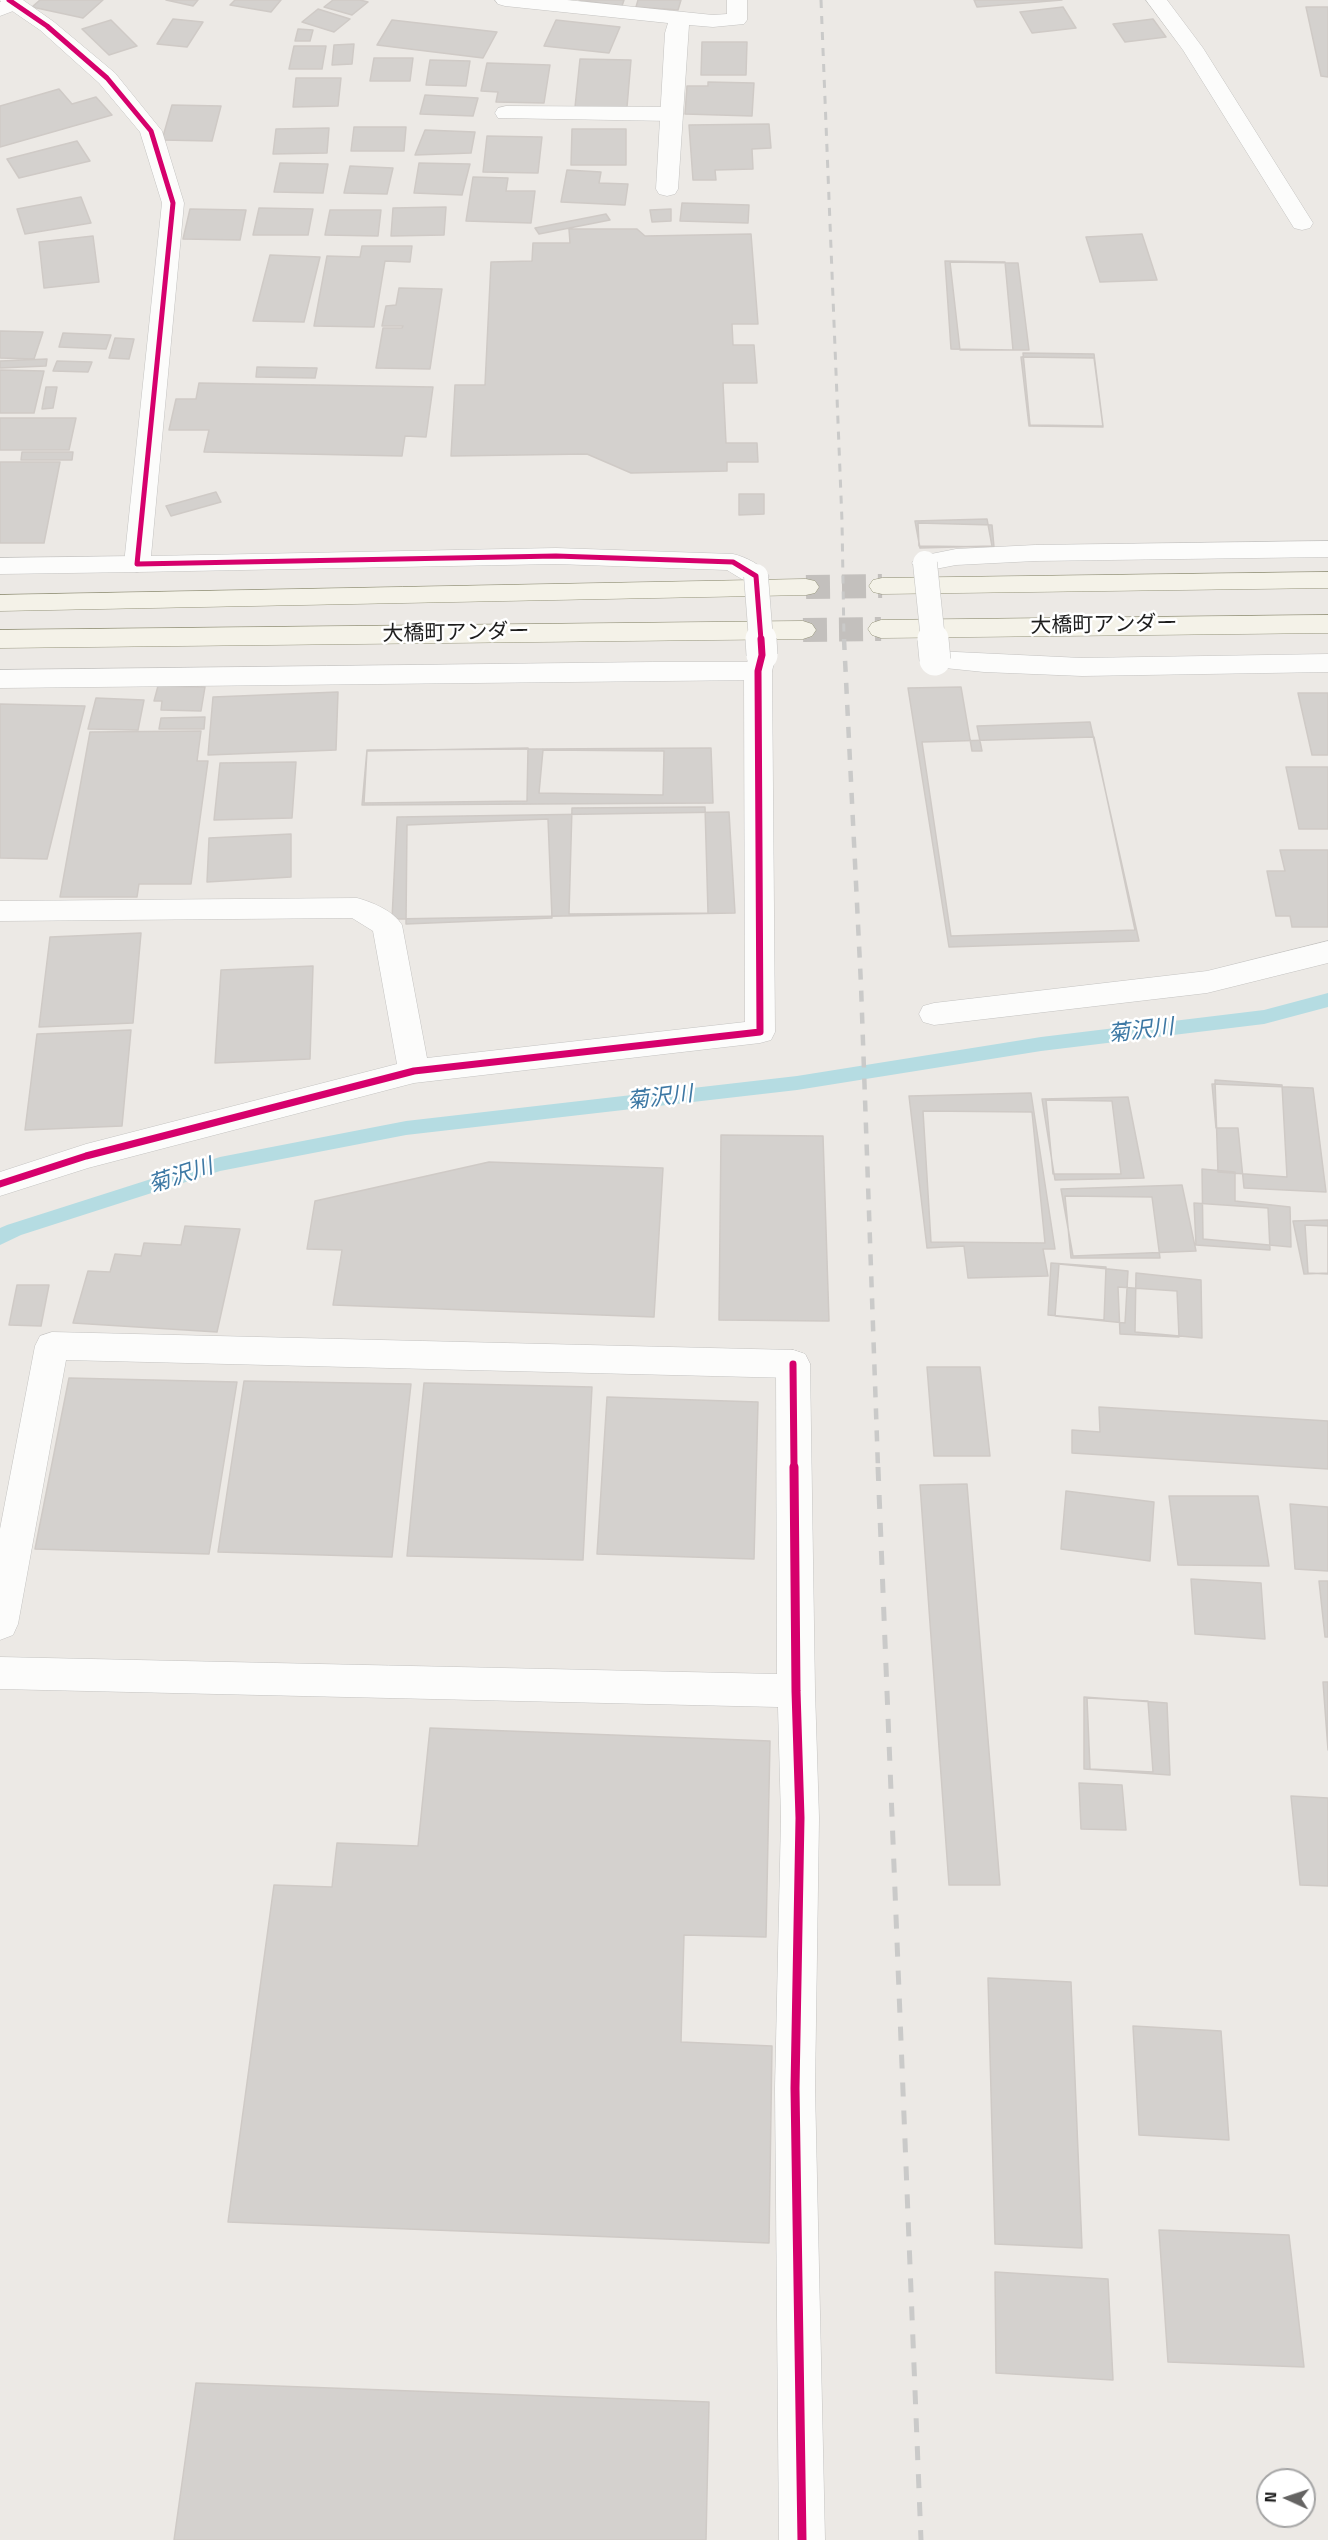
<!DOCTYPE html>
<meta charset="utf-8">
<style>
body{margin:0}
#map{position:relative;width:1328px;height:2540px;overflow:hidden;background:#ece9e5;font-family:"Titillium Web",sans-serif}
canvas{display:block}
.north{position:absolute;left:1256px;top:2468px;width:60px;height:60px;box-sizing:border-box;background:#fff;border:2px solid #a5a5a5;border-radius:50%;rotate:273deg;font-size:16px;font-weight:700;line-height:24px;text-align:center;color:#1d1d1d}
.north::after{content:'';display:block;margin:auto;width:21px;height:27px;background:#656463;clip-path:polygon(50% 0,100% 100%,50% 72%,0 100%)}
</style>
<div id="map">
<canvas width="1328" height="2540"></canvas>
<div class="north">N</div>
</div>
<script>
const ctx = document.querySelector('canvas').getContext('2d');
ctx.lineJoin = 'round';
function fillPath(path, color) { ctx.fillStyle = color; ctx.fill(path, 'evenodd'); }
function stroke(path, color, width, dash) { ctx.strokeStyle = color; ctx.lineWidth = width; ctx.lineCap = dash ? 'butt' : 'round'; ctx.setLineDash(dash || []); ctx.stroke(path); }
function write(font, color, halo, rows, align = 'center') {
  ctx.font = font + ' "Titillium Web","Noto Sans JP",sans-serif'; ctx.lineWidth = 5; ctx.setLineDash([]); ctx.textBaseline = 'middle'; ctx.strokeStyle = halo; ctx.fillStyle = color; for (const [text, x, y, turn = 0] of rows) {
    ctx.save(); ctx.translate(x, y); ctx.rotate((+turn || 0) * Math.PI / 180); ctx.textAlign = isNaN(turn) ? turn : align; if (halo) ctx.strokeText(text, 0, 0); ctx.fillText(text, 0, 0); ctx.restore();
  }
}
fillPath(new Path2D(`
 M1328,993V1007L1264,1024L1041,1051L797,1090L406,1135L220,1171L21,1235L0,1245V1228L7,1225L220,1157L406,1121L797,1076L1041,1037L1264,1010Z`), '#b5dce2');
const building = new Path2D(`
 M40,0H103L83,18L32,7Z
 M166,0H198L193,6Z
 M235,0H281L271,12L230,5Z
 M333,0H360L368,2L352,15L324,7Z
 M579,0H624L622,6Z
 M638,0H681L678,10L636,7Z
 M974,0H1062L977,7Z
 M1063,7L1076,28L1032,33L1020,12Z
 M1306,7H1328V77L1321,76Z
 M318,9L350,19L334,32L302,22Z
 M173,19L203,22L187,47L157,44Z
 M1153,19L1166,37L1125,42L1113,24Z
 M111,20L137,46L109,55L82,29Z
 M392,20L497,32L483,58L377,45Z
 M556,20L620,27L609,53L544,46Z
 M298,29L313,30L310,41H295Z
 M702,42H747L746,75H701Z
 M354,44L352,64L332,65L334,45Z
 M294,46H326L322,69H289Z
 M374,58H413L410,81H370Z
 M580,59L631,60L627,107H575Z
 M430,60L470,61L466,86L426,85Z
 M487,63L550,65L544,103L496,102L498,92L481,91Z
 M296,78H341L338,106L293,107Z
 M708,82L754,83L752,116L685,114L687,86H708Z
 M59,89L72,104L96,97L112,115L0,147V106Z
 M425,95L478,98L473,116L420,114Z
 M172,105L221,106L212,141L162,140Z
 M769,124L771,148L752,149L753,169L715,170L716,180H693L689,125Z
 M354,127H406L404,151H351Z
 M329,128L327,153L273,154L276,129Z
 M572,129H626V165H571Z
 M425,130L475,132L471,153L415,155Z
 M487,136L542,137L538,173L483,172Z
 M77,141L90,161L19,178L7,159Z
 M280,163L328,164L323,193L274,192Z
 M419,163L470,164L462,195L414,193Z
 M350,166L393,168L387,194L344,193Z
 M567,170L601,172L599,183L628,184L625,205L561,202Z
 M473,177L508,178L506,191H535L531,223L466,221Z
 M81,197L91,223L25,234L17,209Z
 M682,203L749,205L748,223L680,221Z
 M446,207L444,235L391,236L393,208Z
 M259,208L313,209L308,235H253Z
 M190,209L246,210L240,240L183,239Z
 M671,209V221L652,222L650,210Z
 M330,210H381L378,236L325,235Z
 M606,214L610,220L539,234L535,228Z
 M569,229H637L645,236L751,234L758,324H732L733,345H754L757,383H723L726,443H757L758,462H727V471L631,473L587,454L451,456L455,385H485L491,262L532,261L533,243H570Z
 M1142,234L1157,280L1100,282L1086,237Z
 M93,236L99,282L44,288L39,242Z
 M362,246H412L410,262L385,261L374,327L314,326L327,256L360,257Z
 M270,255L320,257L304,322L253,321Z
 M945,261L1005,262L1013,350L951,349Z
 M950,262L1018,263L1029,350H960Z
 M399,288L442,289L430,369L376,368L383,328H402L403,326H382L386,306L396,305Z
 M0,331L43,332L34,359L0,358Z
 M63,333L111,335L106,349L59,347Z
 M115,338L134,339L129,359L109,358Z
 M1023,353L1094,354L1103,426L1030,425Z
 M1021,357L1094,358L1103,427L1029,426Z
 M47,359L46,366L0,368V361Z
 M57,361L92,362L88,372L53,371Z
 M257,367L317,368L315,378L256,377Z
 M0,370L44,371L34,413H0Z
 M199,383L433,387L426,437L405,436L402,456L204,452L209,430H169L176,399H196Z
 M46,387H57L53,408L42,409Z
 M0,418H76L69,450H0Z
 M22,452H73L72,460H21Z
 M0,462H60L44,543H0Z
 M216,492L221,502L171,516L166,506Z
 M739,494H764V514L739,515Z
 M987,519L992,546L920,548L915,521Z
 M918,523L992,525L994,547L919,546Z
 M158,686L205,687L201,711L161,710L162,701H154Z
 M961,687L972,751H982L977,726L1090,722L1139,941L949,947L908,688Z
 M338,692L336,750L208,755L213,697Z
 M1298,693H1328V755H1312Z
 M96,698L144,700L138,730L88,729Z
 M0,704L85,706L47,859L0,858Z
 M205,717L204,729H159L161,718Z
 M201,731L197,761H208L191,884H139L137,897H60L90,732Z
 M1094,737L1135,930L951,936L922,742Z
 M528,748L527,801L364,803L367,751Z
 M711,748L713,803L362,805L367,750Z
 M543,750L664,751L663,795L539,793Z
 M296,762L292,818L214,820L220,763Z
 M1286,767H1328V829H1299Z
 M705,807L708,913L569,914L572,808Z
 M729,812L735,913L392,919L397,817Z
 M548,819L552,918L406,924L407,825Z
 M291,834V877L207,882L209,838Z
 M1280,850H1328V927H1292L1290,916H1276L1267,871H1285Z
 M141,933L133,1023L39,1027L50,937Z
 M313,966L310,1059L215,1063L221,970Z
 M131,1030L122,1126L25,1130L37,1034Z
 M1215,1080L1282,1085L1287,1177L1218,1172Z
 M1212,1084L1313,1088L1326,1192L1244,1188L1238,1128H1216Z
 M1031,1093L1055,1249H1043L1048,1276L968,1278L964,1246L927,1248L909,1096Z
 M1128,1097L1144,1178L1055,1180L1042,1099Z
 M1046,1100L1112,1101L1121,1174H1053Z
 M923,1111L1032,1112L1045,1243L931,1242Z
 M721,1135L823,1136L829,1321L719,1320Z
 M489,1162L663,1168L654,1317L333,1305L342,1250L307,1249L315,1201Z
 M1202,1169L1235,1172V1201L1290,1207L1291,1247L1203,1239Z
 M1182,1185L1196,1251L1073,1256L1061,1189Z
 M1065,1196L1152,1197L1160,1258H1071Z
 M1194,1203L1268,1208L1270,1250L1196,1245Z
 M1328,1220V1273L1304,1274L1293,1221Z
 M1305,1225L1328,1226V1274L1308,1273Z
 M185,1226L240,1229L217,1332L73,1323L88,1271L110,1272L115,1254L141,1256L144,1243L181,1245Z
 M1051,1263L1106,1267L1104,1320L1048,1315Z
 M1059,1264L1128,1271L1125,1323L1055,1316Z
 M1136,1273L1201,1280L1202,1338L1135,1332Z
 M17,1285H49L41,1326L9,1325Z
 M1118,1287L1177,1291L1179,1337L1120,1334Z
 M927,1367H980L990,1456H934Z
 M69,1378L237,1382L209,1554L35,1549Z
 M244,1381L411,1384L392,1557L218,1552Z
 M424,1383L592,1387L583,1560L407,1556Z
 M607,1397L758,1402L754,1559L597,1554Z
 M1099,1407L1328,1421V1469L1072,1453V1430L1100,1432Z
 M967,1484L1000,1885H949L920,1485Z
 M1066,1491L1154,1502L1150,1561L1061,1549Z
 M1169,1496H1258L1269,1566L1178,1565Z
 M1290,1504L1328,1507V1571L1295,1569Z
 M1191,1579L1261,1583L1265,1639L1195,1634Z
 M1319,1581H1328V1637H1325Z
 M1323,1682H1328V1750Z
 M1084,1697L1167,1703L1170,1775L1084,1769Z
 M1087,1698L1148,1701L1153,1772L1090,1769Z
 M430,1728L770,1741L766,1937L684,1935L681,2042L772,2046L769,2243L228,2222L274,1885L332,1887L337,1843L418,1846Z
 M1079,1783L1122,1785L1126,1830L1081,1829Z
 M1291,1796L1328,1798V1886L1300,1885Z
 M988,1978L1071,1982L1082,2248L995,2244Z
 M1133,2026L1221,2031L1229,2140L1139,2135Z
 M1159,2230L1289,2235L1304,2367L1168,2362Z
 M995,2272L1108,2279L1113,2380L996,2373Z
 M196,2383L709,2402L706,2540H174Z`);
fillPath(building, '#d4d1ce');
stroke(building, '#cfcac6', 1.5);
stroke(new Path2D(`
 M806,587L882,586
 M803,630L881,629`), '#c3c0bd', 24, [24, 12]);
const service = new Path2D(`
 M6,0H22L24,4L21,8L0,16V2Z
 M506,106L672,107L680,109L683,114L680,119L672,121L498,118L495,113L498,108Z
 M137,556L146,558L150,564L146,570L137,572L0,574V558Z
 M653,662H758L768,665L772,671L768,677L758,680L0,688V670Z
 M52,1332L793,1350L805,1354L810,1364L805,1374L793,1378L66,1360L18,1624L13,1635L0,1640V1529L35,1346L40,1336Z`);
const minor = new Path2D(`
 M0,0H23L54,22L115,73L162,131L184,203L151,556L556,548L733,554C746,557 762,565 769,576L765,582C750,586 740,578 727,570L556,564L137,572L128,570L124,564L162,203L140,132L99,83L40,30L2,4Z
 M495,0H567L713,15L727,14V0H747V20L744,24L713,27L689,25L678,189L675,194L667,196L659,194L656,189L665,33L668,23L505,6L498,4Z
 M1146,0H1167L1203,48L1313,223L1310,228L1302,230L1294,228L1183,50Z
 M1328,541V557L1035,561L956,565L925,571L916,569L912,563L916,557L956,549L1035,545Z
 M762,646L772,649L776,655L772,671L775,1032L771,1040L760,1043L414,1083L88,1168L0,1196V1172L86,1144L397,1064L373,931L352,918L0,921V901L357,898C372,902 394,911 402,925L427,1058L745,1022L744,671L752,649Z
 M935,651L1082,658L1328,654V672L1082,676L984,672L925,666L921,660L925,654Z
 M1328,941V963L1207,993L934,1025L923,1022L919,1014L923,1006L934,1003L1207,971Z
 M793,1350L805,1354L810,1364L815,1691L819,1818L815,2088L825,2540H779L775,2088L781,1818L778,1707L0,1689V1657L777,1674L776,1364L781,1354Z`);
const secondary = new Path2D(`
 M1328,572V588L882,594L873,592L869,586L873,580L882,578Z
 M806,579L815,581L819,587L815,593L806,595L0,611V595Z
 M1328,615V633L881,638L872,635L868,629L872,623L881,620Z
 M803,621L812,624L816,630L812,636L803,639L0,648V630Z`);
stroke(service, '#c4c3c1', 1);
stroke(minor, '#c4c3c1', 1);
stroke(secondary, '#96957c', 1);
fillPath(service, '#fcfcfb');
fillPath(minor, '#fcfcfb');
fillPath(secondary, '#f4f2e8');
stroke(new Path2D(`
 M821,0L842,521L844,640`), '#cacac9', 3, [8, 8]);
stroke(new Path2D(`
 M844,639L861,985L878,1468`), '#cacac9', 4.5, [11, 11]);
stroke(new Path2D(`
 M878,1467L921,2540`), '#cacac9', 5, [14, 14]);
const minorBridgeFar1 = new Path2D(`
 M925,563L933,640
 M756,576L761,640`);
const minorBridge = new Path2D(`
 M761,639L762,655
 M933,639L935,660`);
stroke(minorBridgeFar1, '#c4c3c1', 25, []);
stroke(minorBridge, '#c4c3c1', 32, []);
stroke(minorBridgeFar1, '#fcfcfb', 24);
stroke(minorBridge, '#fcfcfb', 31);
stroke(new Path2D(`
 M9,0L47,26L107,78L151,131L173,203L137,564L556,556L733,562L756,576L761,640`), '#d6006c', 5);
stroke(new Path2D(`
 M0,1184L86,1156L414,1071L760,1032L758,671L762,655L761,639
 M793,1364L794,1468`), '#d6006c', 7);
stroke(new Path2D(`
 M794,1467L796,1691L800,1818L795,2088L802,2540`), '#d6006c', 9);
write('21px', '#1d1d1d', '#fff', [
 ["大橋町アンダー",1104,626,-1],
 ["大橋町アンダー",456,634,-1]
]);
write('italic 22px', '#3d78a4', '#fff', [
 ["菊沢川",1141,1032,-7],
 ["菊沢川",660,1099,-7],
 ["菊沢川",181,1177,-18]
]);
</script>
